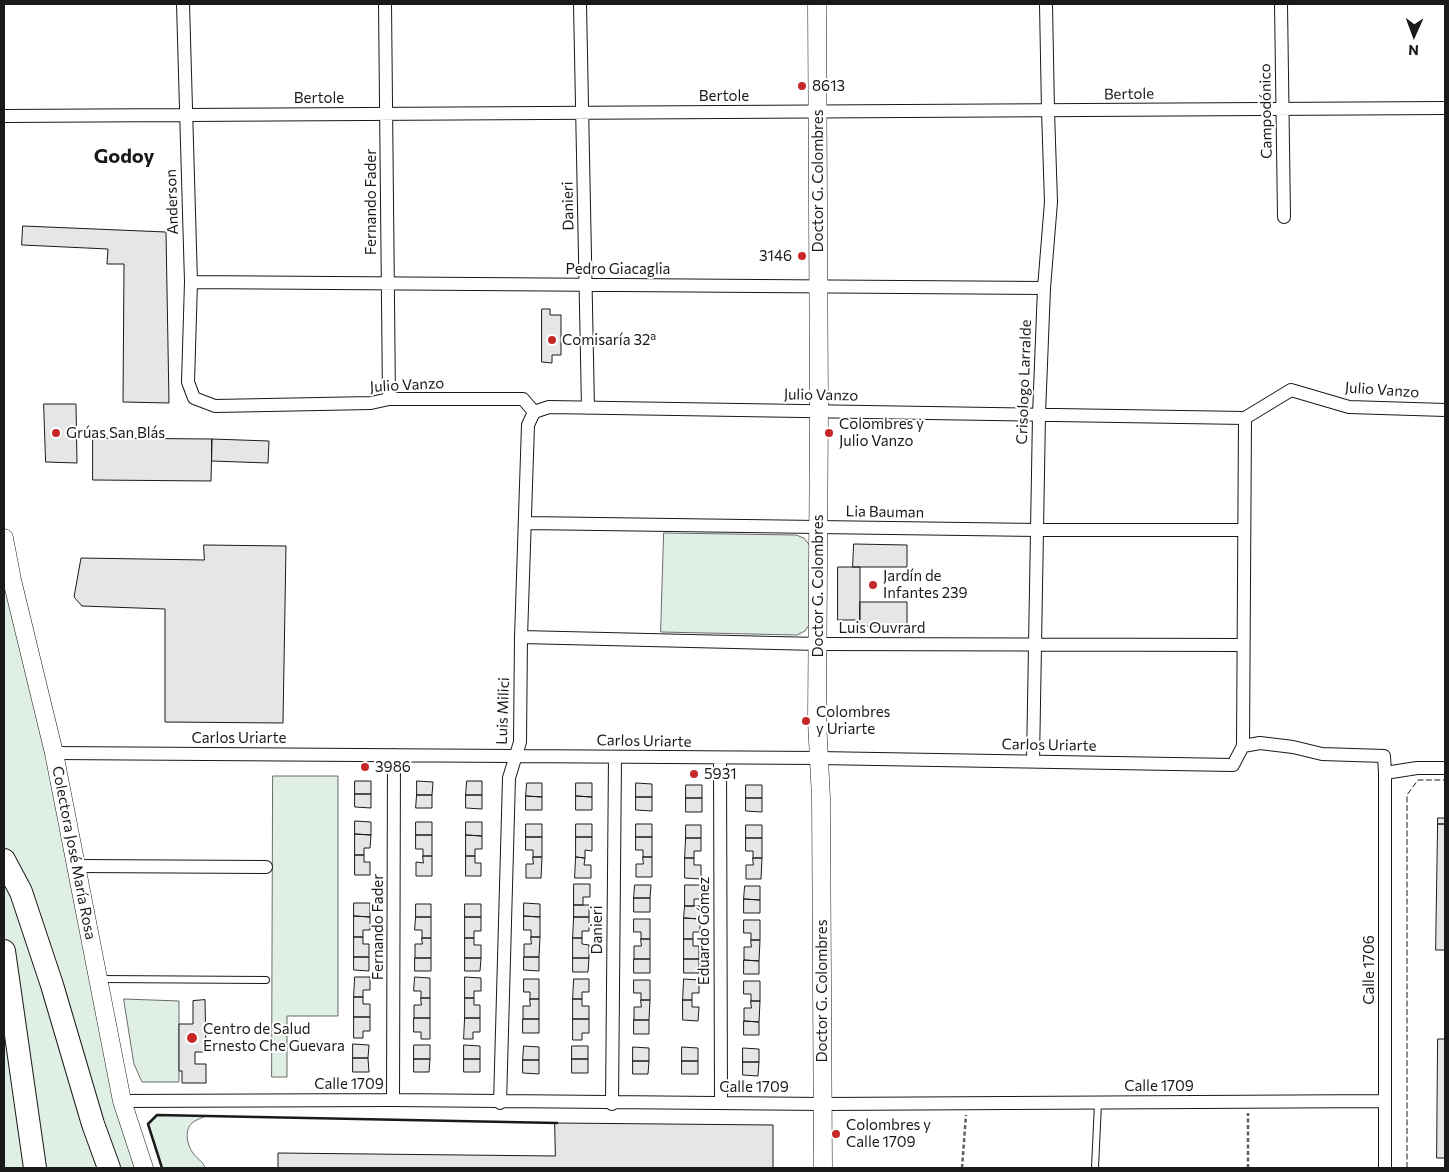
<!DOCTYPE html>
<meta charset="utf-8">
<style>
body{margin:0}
#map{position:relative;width:1449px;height:1172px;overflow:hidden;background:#fff;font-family:Commissioner,sans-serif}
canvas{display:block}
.frame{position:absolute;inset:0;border:5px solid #1a1a1a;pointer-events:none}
.north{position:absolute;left:1389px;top:10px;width:50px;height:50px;-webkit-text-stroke:4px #fff;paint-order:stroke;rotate:182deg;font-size:14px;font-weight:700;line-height:20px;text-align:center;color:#1a1a1a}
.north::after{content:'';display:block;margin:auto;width:18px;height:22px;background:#1a1a1a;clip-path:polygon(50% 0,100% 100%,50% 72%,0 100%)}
</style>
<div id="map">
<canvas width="1449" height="1172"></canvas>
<div class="frame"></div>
<div class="north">N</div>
</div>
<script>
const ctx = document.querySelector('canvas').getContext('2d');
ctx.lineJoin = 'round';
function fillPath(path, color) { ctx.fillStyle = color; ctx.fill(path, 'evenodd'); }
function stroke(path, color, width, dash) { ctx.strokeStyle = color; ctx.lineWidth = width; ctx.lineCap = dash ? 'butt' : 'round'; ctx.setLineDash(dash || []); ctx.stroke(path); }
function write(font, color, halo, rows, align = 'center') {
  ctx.font = font + ' Commissioner,sans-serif'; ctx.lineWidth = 4; ctx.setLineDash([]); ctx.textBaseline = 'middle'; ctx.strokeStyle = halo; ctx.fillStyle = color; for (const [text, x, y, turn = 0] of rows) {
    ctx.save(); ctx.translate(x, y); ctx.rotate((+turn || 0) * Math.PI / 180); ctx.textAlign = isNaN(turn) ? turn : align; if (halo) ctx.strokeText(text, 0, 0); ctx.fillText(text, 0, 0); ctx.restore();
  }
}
const green = new Path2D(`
 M664,533L796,535L804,538L811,547L809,625L805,631L797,635L661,632Z
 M4,538L144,1168H4Z
 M273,776H338V1016H287V1077H272Z
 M124,999L179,1001V1082H142L134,1064Z
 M157,1115L206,1116C202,1118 195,1120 192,1123C184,1130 187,1145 193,1153C197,1159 203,1161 205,1168H162L148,1124Z`);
fillPath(green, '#e0efe3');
stroke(green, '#6a6a6a', 1);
const building = new Path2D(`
 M23,226L166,232L169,403L123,402L124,264H107L108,249L22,245Z
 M542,309H550V315H561V355H552V363L542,362Z
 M44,404H76L77,463L46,462Z
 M93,438L212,439L211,481L93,480Z
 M212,439L269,441L268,463L212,461Z
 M854,544L907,545V567H853Z
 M204,545L286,546L283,723L165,722V609L82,606L74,597L81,558L204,560Z
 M838,567H860V620H838Z
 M860,602H907V626H860Z
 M355,781H371V794H355Z
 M417,781L433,782L432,795H417Z
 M467,781H482V795H466Z
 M527,783H542V797L526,796Z
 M576,783H592V797L576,796Z
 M636,783L652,784V797H636Z
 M686,785H702V798H686Z
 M746,785H762V798H746Z
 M355,794H371V808L355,807Z
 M417,795H432V808H416Z
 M466,795H482V809L466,808Z
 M526,796L542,797V810H526Z
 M576,796L592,797V810H576Z
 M636,797H652V811L636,810Z
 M686,798H702V812H686Z
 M746,798H762V812L746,811Z
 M1438,818H1445V824H1438Z
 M355,821L371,822V835L355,834Z
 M416,822H432V835H416Z
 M466,822H482V836L466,835Z
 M526,824H542V837H526Z
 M576,824H592V837H576Z
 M636,824H652V837H636Z
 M1438,824H1445V950H1436Z
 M686,825H701V838H686Z
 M746,825H762V838H746Z
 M355,834L371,835L370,848H364V855H355Z
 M416,835H432V856H423V849H416Z
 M466,835L482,836V849H475V856H466Z
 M526,837H542V857H533V850H526Z
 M576,837H592V851L585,850V858L576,857Z
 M636,837H652V857H643V850H636Z
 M686,838H701V851H694V858H685Z
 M746,838H762V858H753V851H746Z
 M355,855H364V862H370V875H355Z
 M423,856H432V876H416V862L423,863Z
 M466,856H475V863H481V876H466Z
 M533,857H542L541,878H526V864H533Z
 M576,857L585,858L584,865H591V878H575Z
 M643,857H652V877H636V864H643Z
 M685,858H694V865H701V879L685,878Z
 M753,858H762L761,879H746V865H753Z
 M574,884H590V897H583V905H574Z
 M635,885H651L650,898H634Z
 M685,885H701V899H694V906H685Z
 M745,886H760V900L744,899Z
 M634,898H650V912H634Z
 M744,899L760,900V913H744Z
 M354,903H370V917L354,916Z
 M524,903L540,904V917L524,916Z
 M416,904H431V917H416Z
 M465,904H481V917H465Z
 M574,905H589V917H574Z
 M685,906H700V919L684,918Z
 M354,916L370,917V930H363V937H354Z
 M524,916L540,917V937H531V930H524Z
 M416,917H431V938H422V930H415Z
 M465,917H481V931H474V938H465Z
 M574,917H589V931H582V938H573Z
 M684,918L700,919V932H693V939H684Z
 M634,919H650V939H641V932H634Z
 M744,920H760V940H751V933H744Z
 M354,937H363V944H369V957H354Z
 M531,937H540L539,957H524V944H531Z
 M422,938H431V958H415V944H422Z
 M465,938H474V945H481V958H465Z
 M573,938H582V944L589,945V958H573Z
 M641,939H650V959H634V946H641Z
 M684,939H693V946H699V959H684Z
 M751,940H760L759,961L744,960V947H751Z
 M354,957H369V971L354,970Z
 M524,957H539V971L524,970Z
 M415,958H431V971H415Z
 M465,958H481L480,971H465Z
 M573,958H589L588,972H573Z
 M634,959H650V973H634Z
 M684,959H699V973H684Z
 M744,960L759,961V974H744Z
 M355,977H370V990H363V997H354Z
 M415,977L430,978V998H421V991H414Z
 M465,977L481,978V991H474V998H465Z
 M524,979H539V999H530V992H524Z
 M574,979H589V992H582V999H573Z
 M684,979L699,980V993H692V1000H683Z
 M634,980H650V1000H641V993H634Z
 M744,981H760V1001H751V994H744Z
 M354,997H363V1004H370V1017H354Z
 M421,998H430V1018H414V1005H421Z
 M465,998H474V1005H480V1018H465Z
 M530,999H539V1019H523V1006H530Z
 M573,999H582V1006H589V1019H573Z
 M205,1000L206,1052H195V1064H206V1083H182V1071H179V1024H193V1001Z
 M641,1000H650L649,1020H634V1007H641Z
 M683,1000H692V1007H699L698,1021L683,1020Z
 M751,1001H760L759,1022L744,1021V1008H751Z
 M354,1017H370V1031H363V1038H354Z
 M414,1018H430V1039H421V1032H414Z
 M465,1018H480V1032H473V1039H464Z
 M523,1019H539V1033H523Z
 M573,1019H589V1033H582V1040H573Z
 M634,1020H649V1034H634Z
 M744,1021L759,1022V1035H744Z
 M1438,1039H1445V1158H1437Z
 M353,1044L369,1045L368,1058H353Z
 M414,1045H430V1059H414Z
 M464,1045L480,1046V1059H464Z
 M524,1046L539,1047V1060H523Z
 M572,1046H588V1059H572Z
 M633,1047L649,1048V1061H633Z
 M682,1047L698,1048V1061H682Z
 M743,1048L759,1049V1062H743Z
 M353,1058H368L369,1072H353Z
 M414,1059H430L429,1072H414Z
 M464,1059H480V1072H464Z
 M572,1059H588V1073H572Z
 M523,1060H539V1074L523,1073Z
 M633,1061H649L648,1074H633Z
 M682,1061H698V1074H682Z
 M743,1062H759L758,1076L743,1075Z
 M555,1123L773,1125V1168H278V1153L555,1156Z`);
fillPath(building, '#e6e6e6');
stroke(building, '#1a1a1a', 1);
const lane = new Path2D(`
 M100,979L266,980
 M1095,1168L1098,1103`);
const street = new Path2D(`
 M183,4L191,282L188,382L194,398L215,406L371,403L389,399H523L534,412
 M385,4L389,399
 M580,4L588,408
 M1281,4L1284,217
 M4,116L1445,108
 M191,282L1044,288
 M534,412L549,407L1245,418L1291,390L1349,407L1445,410
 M526,523L1037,530H1243
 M521,637L818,644L1243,645
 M1243,746L1260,743L1293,747L1322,754L1384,756L1385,773V1168
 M54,753L818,758L1233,765L1243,746L1245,418
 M720,758L721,1103
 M1033,761L1039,415L1044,288L1051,202L1048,111L1046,4
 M1385,773L1417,768H1445
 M77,866L266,867
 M393,1100L394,755
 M122,1101L393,1100L823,1104L1385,1101
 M500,1103L509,778L520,742L521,637L528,425L534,412
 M612,1104L615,757`);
const secondary = new Path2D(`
 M817,4L819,411L817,721L821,798L823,1168
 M4,538L12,580L54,753L122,1101L144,1168`);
const highway = new Path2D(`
 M4,860L21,892L52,985L93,1124L109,1168
 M4,951L35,1168`);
stroke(lane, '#1a1a1a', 8);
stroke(street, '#1a1a1a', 14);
stroke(secondary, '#1a1a1a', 19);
stroke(highway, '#1a1a1a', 24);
stroke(new Path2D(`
 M962,1168L966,1115
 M1248,1168V1113`), '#5f5f5f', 2.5, [4, 2.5]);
stroke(lane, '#fff', 6);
stroke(street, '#fff', 12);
stroke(secondary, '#fff', 18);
stroke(highway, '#fff', 22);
stroke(new Path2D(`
 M1407,1168V795L1418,780H1445`), '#1a1a1a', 1, [6, 2.5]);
stroke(new Path2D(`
 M162,1168L148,1124L157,1115L557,1123`), '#1a1a1a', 2.5);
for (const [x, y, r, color] of [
 [802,86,5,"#c62828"],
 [802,256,5,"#c62828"],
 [552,340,5,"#c62828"],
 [56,433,5,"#c62828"],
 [829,433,5,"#c62828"],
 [873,585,5,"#c62828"],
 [806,721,5,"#c62828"],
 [365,767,5,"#c62828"],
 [694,774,5,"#c62828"],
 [192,1038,6,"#c62828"],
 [836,1134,5,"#c62828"]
]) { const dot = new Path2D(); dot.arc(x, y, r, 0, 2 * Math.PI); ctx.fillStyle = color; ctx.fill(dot); stroke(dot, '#fff', 2); }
write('15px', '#1a1a1a', '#fff', [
 ["8613",812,86],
 ["3146",792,256,"right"],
 ["Comisaría 32ª",562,340],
 ["Colombres y",839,424],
 ["Julio Vanzo",839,441],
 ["Grúas San Blás",66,433],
 ["Jardín de",883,576],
 ["Infantes 239",883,593],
 ["Colombres",816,712],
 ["y Uriarte",816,729],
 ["3986",375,767],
 ["5931",704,774],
 ["Centro de Salud",203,1029],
 ["Ernesto Che Guevara",203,1046],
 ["Colombres y",846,1125],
 ["Calle 1709",846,1142]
], 'left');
write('15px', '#1a1a1a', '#fff', [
 ["Bertole",1129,94,-1],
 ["Bertole",724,96],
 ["Bertole",319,98],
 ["Campodónico",1266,111,-91],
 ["Doctor G. Colombres",818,181,-90],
 ["Anderson",172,202,-92],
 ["Fernando Fader",371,202,-90],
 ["Danieri",568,206,-91],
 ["Pedro Giacaglia",618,269],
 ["Crisologo Larralde",1024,382,-88],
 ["Julio Vanzo",407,385,-3],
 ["Julio Vanzo",1382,390,4],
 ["Julio Vanzo",821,395,1],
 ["Lia Bauman",885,512,1],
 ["Doctor G. Colombres",818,586,-90],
 ["Luis Ouvrard",882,628],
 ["Luis Milici",503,711,-88],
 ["Carlos Uriarte",239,738],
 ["Carlos Uriarte",644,741,1],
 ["Carlos Uriarte",1049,745,1],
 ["Colectora José María Rosa",74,853,79],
 ["Fernando Fader",378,927,-90],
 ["Danieri",597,930,-90],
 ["Eduardo Gómez",704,931,-90],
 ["Calle 1706",1369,970,-90],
 ["Doctor G. Colombres",822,991,-90],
 ["Calle 1709",349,1084],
 ["Calle 1709",1159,1086],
 ["Calle 1709",754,1087]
]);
write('bold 20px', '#1a1a1a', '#fff', [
 ["Godoy",124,156]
]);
</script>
